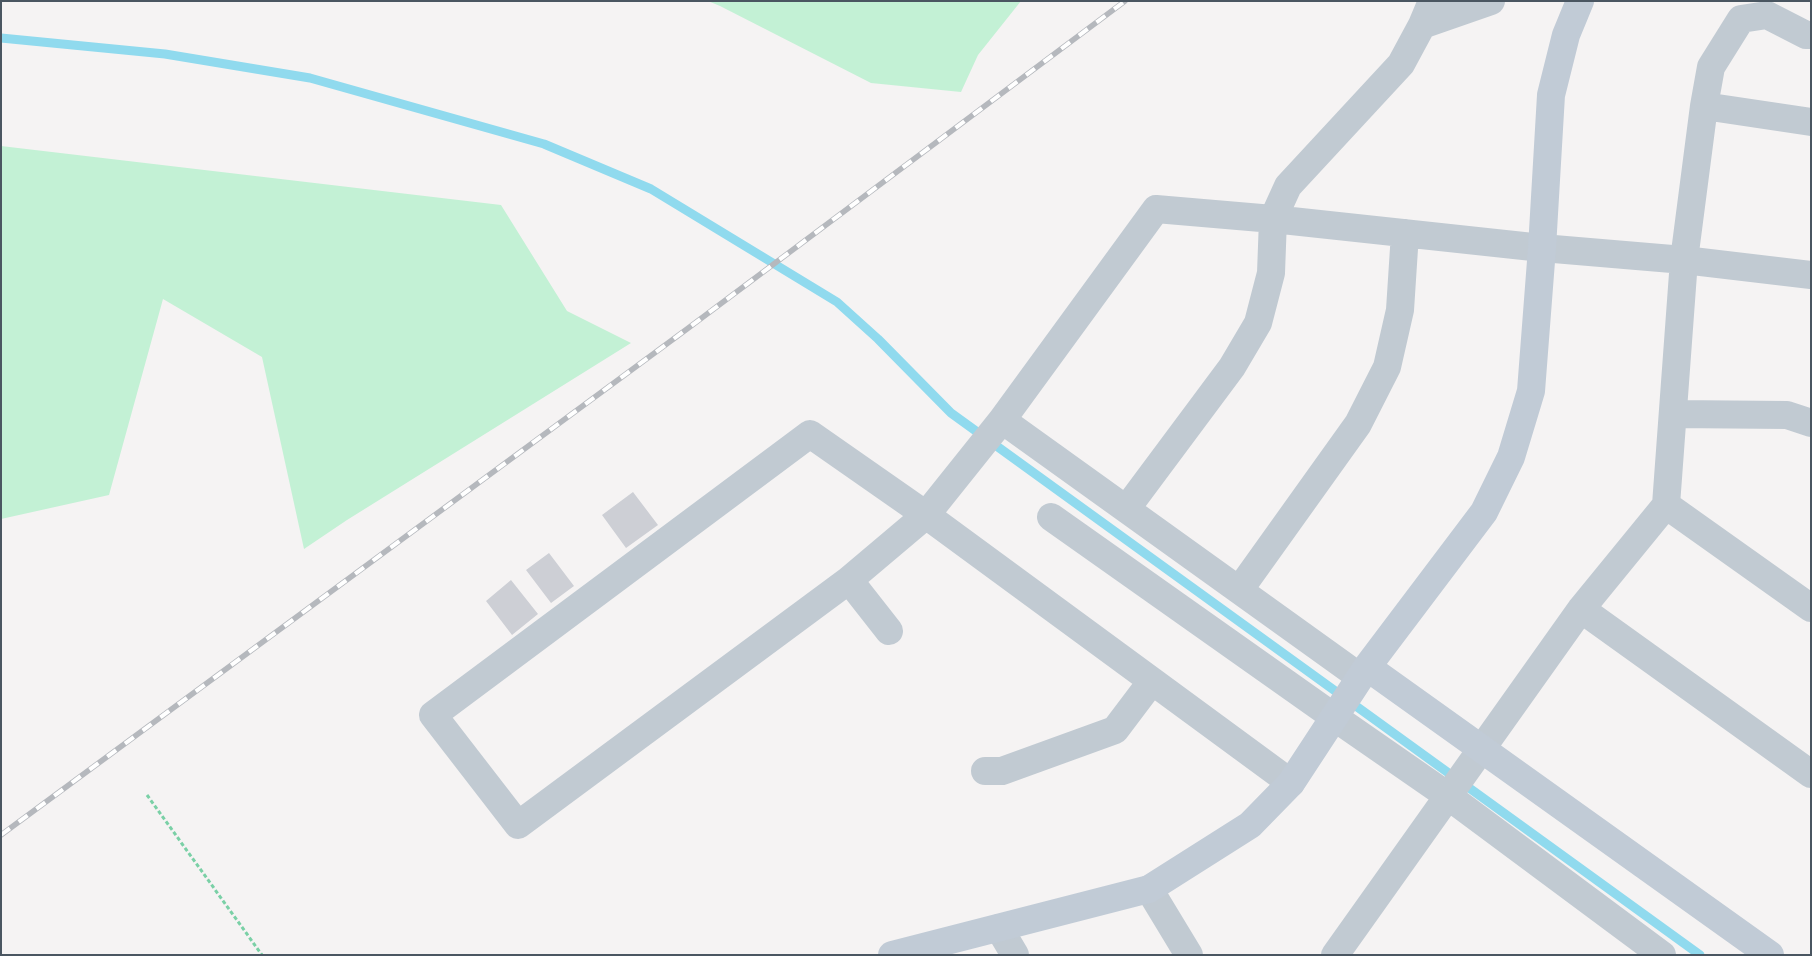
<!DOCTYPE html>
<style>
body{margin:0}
#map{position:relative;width:1812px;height:956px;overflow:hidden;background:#f5f3f3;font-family:Inter,sans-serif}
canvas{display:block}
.frame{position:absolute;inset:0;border:2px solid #4a5661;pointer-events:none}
</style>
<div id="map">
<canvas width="1812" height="956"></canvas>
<div class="frame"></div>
</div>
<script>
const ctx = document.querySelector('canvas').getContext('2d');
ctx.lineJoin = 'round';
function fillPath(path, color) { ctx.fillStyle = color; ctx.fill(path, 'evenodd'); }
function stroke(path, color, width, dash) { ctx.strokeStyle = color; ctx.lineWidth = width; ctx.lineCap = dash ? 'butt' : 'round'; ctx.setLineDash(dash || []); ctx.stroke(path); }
fillPath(new Path2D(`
 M708,1H1021L978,55L961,92L871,83L720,6Z
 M1,146L501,205L567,311L631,343L347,520L304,549L262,357L163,299L109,495L1,519Z`), '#c3f1d5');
stroke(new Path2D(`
 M1,38L165,54L310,78L544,144L651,189L837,302L878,339L951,413L1700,955`), '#90daee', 9);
fillPath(new Path2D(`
 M633,492L658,525L626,548L602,515Z
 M549,553L574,586L551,603L526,570Z
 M511,580L538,614L512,635L486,601Z`), '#cdcfd5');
stroke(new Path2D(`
 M147,795L262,955`), '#7ad0a6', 3, [4, 2.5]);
stroke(new Path2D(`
 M1422,25L1491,1
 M1704,106L1811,122
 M1674,414L1787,415L1811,423
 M1002,420L1360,677
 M1666,505L1811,608
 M1127,508L1232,367L1258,323L1271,273L1273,219L1288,186L1401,64L1422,25L1432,1
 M1051,517L1334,717L1448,796L1662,955
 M849,580L889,631
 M1240,589L1358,424L1387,367L1400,310L1405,233
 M1581,609L1811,774
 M985,771H1002L1115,730L1152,681
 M1291,783L926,515L810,434L433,715L518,825L849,580L926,515L1002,420L1156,209L1273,219L1542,248L1684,260L1811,275
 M1149,889L1189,955
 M999,928L1015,955
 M1335,955L1581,609L1666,505L1684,260L1704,106L1711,67L1741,19L1767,15L1806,35H1811`), '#c1cad2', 28);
stroke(new Path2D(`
 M1367,667L1770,955
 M892,955L1149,889L1250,825L1291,783L1367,667L1484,512L1511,457L1531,391L1542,248L1551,95L1566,35L1580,1`), '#c1cbd6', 28);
const rail = new Path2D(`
 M1,835L687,329L1125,1`);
stroke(rail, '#b5b8bd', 5.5);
stroke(rail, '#fff', 4, [11]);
</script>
